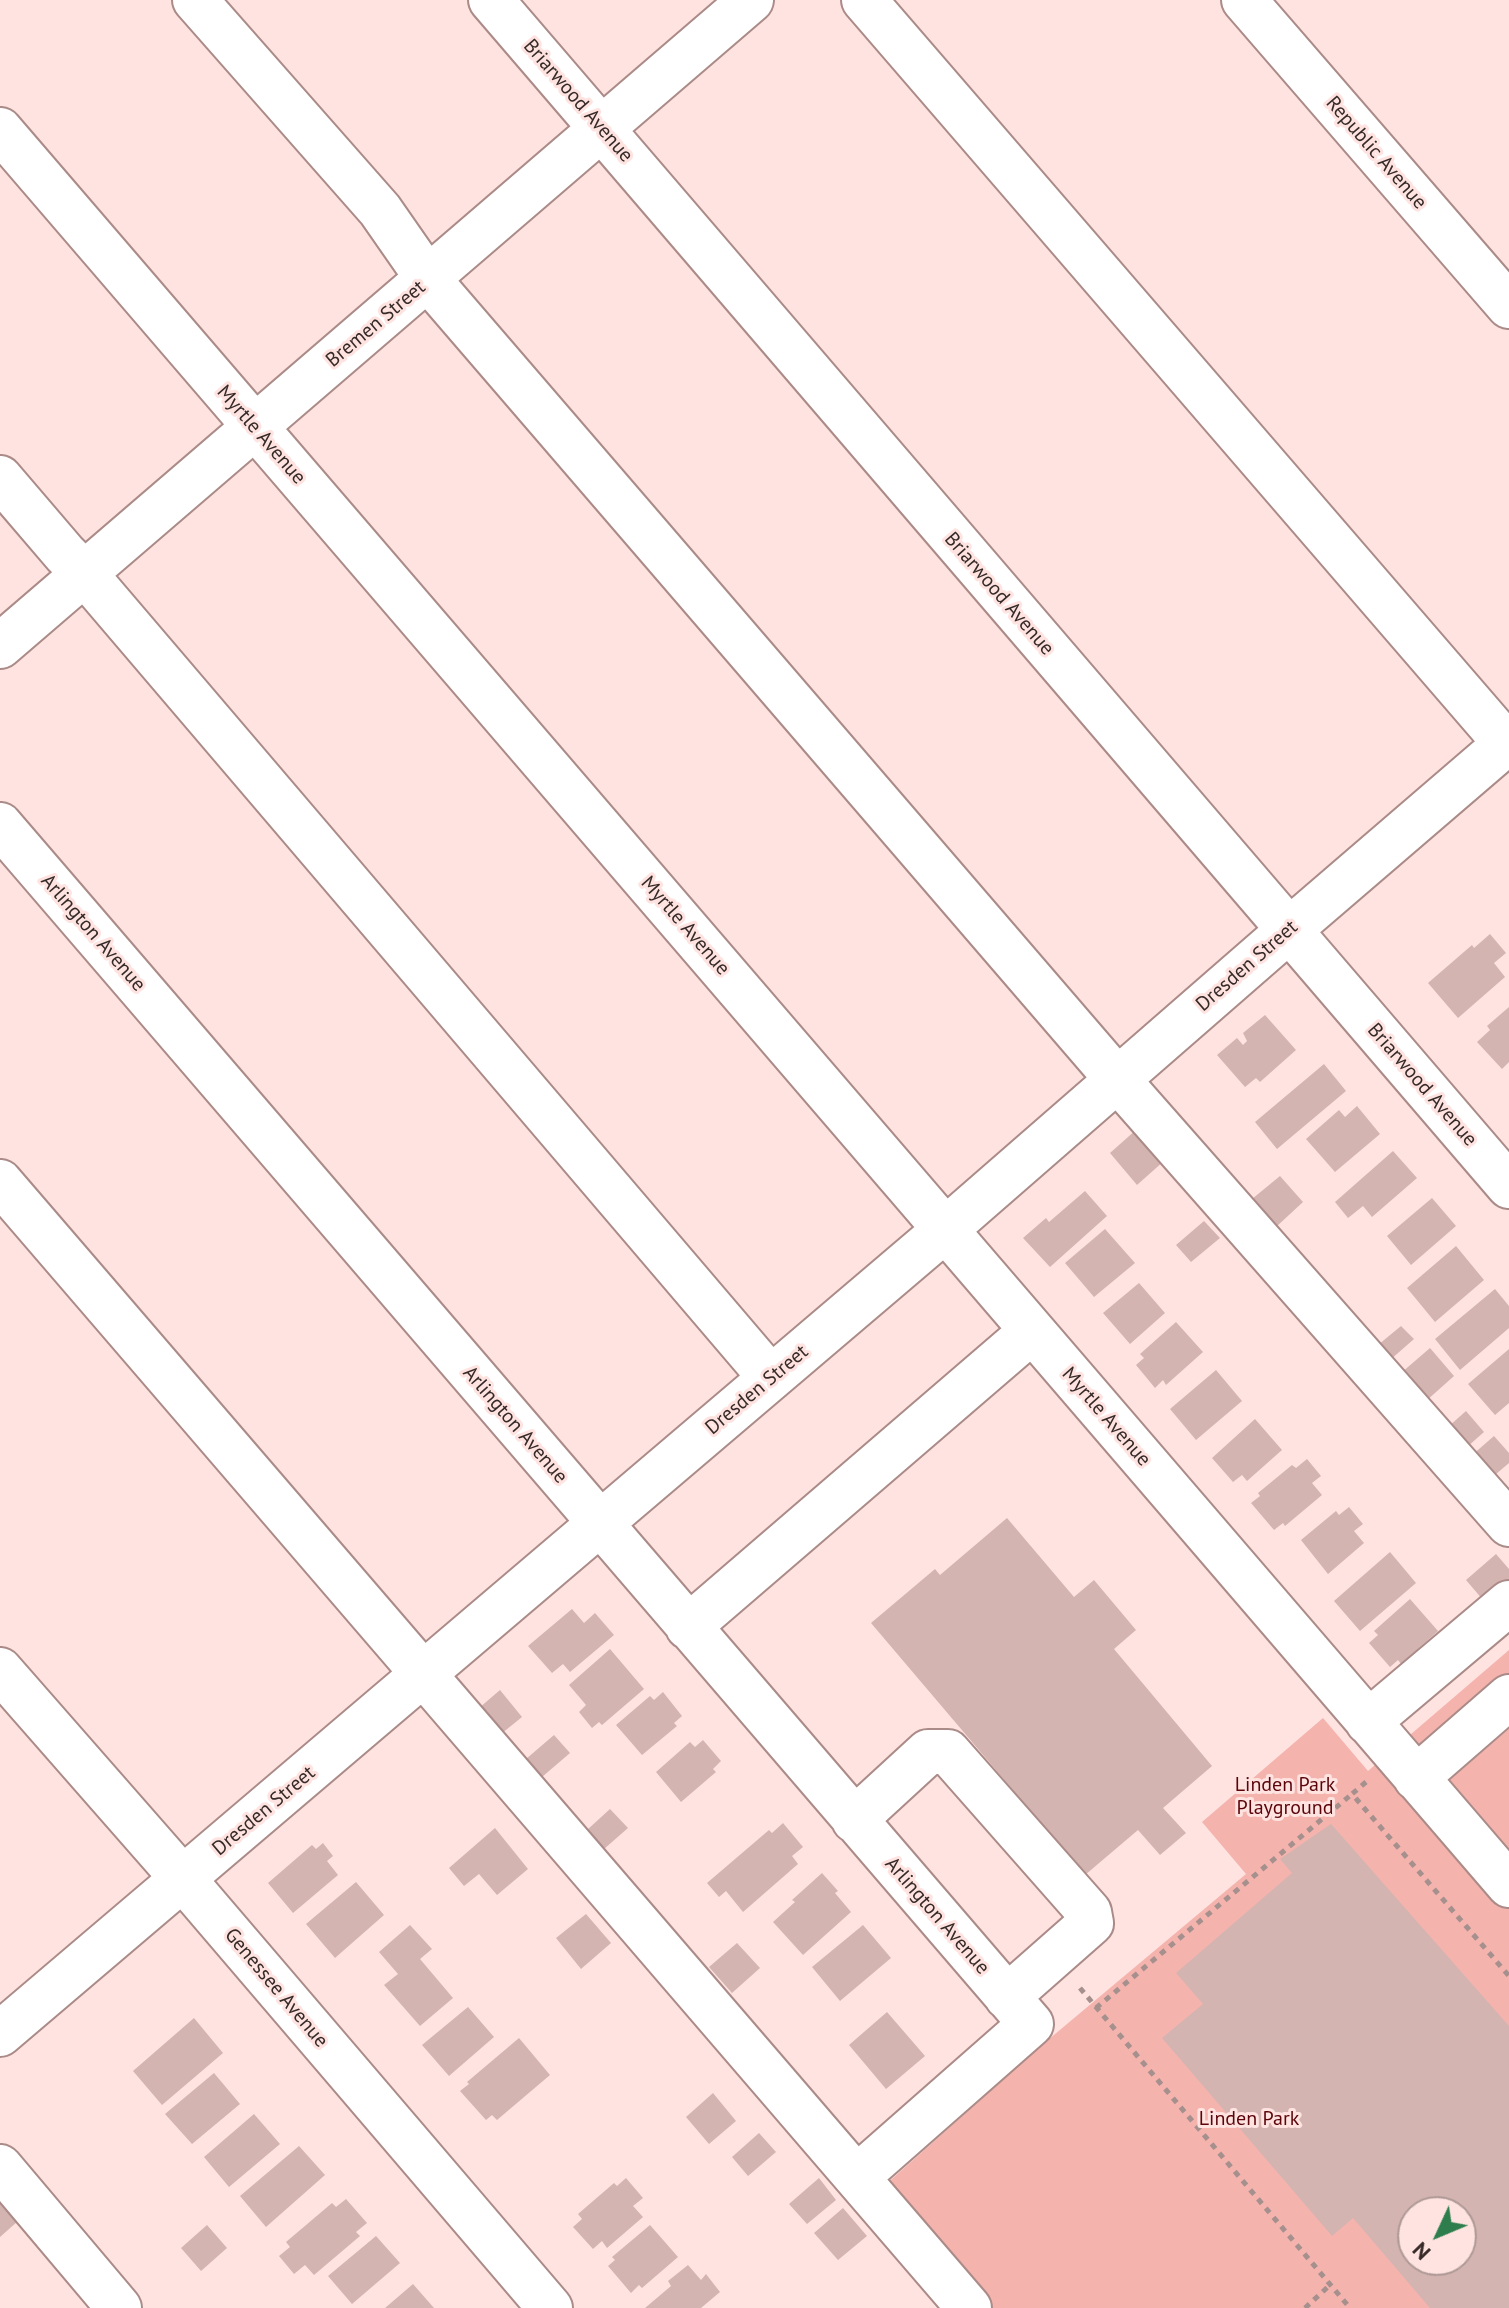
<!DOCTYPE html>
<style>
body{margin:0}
#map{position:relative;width:1509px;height:2308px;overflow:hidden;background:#fee3e0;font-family:"PT Sans",sans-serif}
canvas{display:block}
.north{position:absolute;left:1397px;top:2196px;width:80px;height:80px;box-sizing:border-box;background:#fee3e0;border:2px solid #ae9996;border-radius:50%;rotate:226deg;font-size:22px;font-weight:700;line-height:32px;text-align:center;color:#362a28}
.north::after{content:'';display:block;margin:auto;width:28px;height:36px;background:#2d7d4d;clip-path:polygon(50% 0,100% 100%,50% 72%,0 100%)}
</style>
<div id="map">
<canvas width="1509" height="2308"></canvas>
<div class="north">N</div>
</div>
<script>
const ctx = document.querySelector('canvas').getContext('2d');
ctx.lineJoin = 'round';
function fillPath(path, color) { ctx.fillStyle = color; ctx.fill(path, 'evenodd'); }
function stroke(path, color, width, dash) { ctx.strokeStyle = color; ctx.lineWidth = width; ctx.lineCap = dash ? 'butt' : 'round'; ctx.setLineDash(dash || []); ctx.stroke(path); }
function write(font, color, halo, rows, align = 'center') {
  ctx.font = font + ' "PT Sans",sans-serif'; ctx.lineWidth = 6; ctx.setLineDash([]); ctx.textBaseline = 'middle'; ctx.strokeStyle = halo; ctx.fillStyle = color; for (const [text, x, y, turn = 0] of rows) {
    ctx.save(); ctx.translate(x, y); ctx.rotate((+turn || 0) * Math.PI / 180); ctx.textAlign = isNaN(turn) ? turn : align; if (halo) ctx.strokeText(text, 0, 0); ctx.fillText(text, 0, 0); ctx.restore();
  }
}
fillPath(new Path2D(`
 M1509,1650V2308H987L883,2187L1036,2050L1246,1874L1202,1822L1323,1718L1368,1771ZM1413,2212H1461V2260H1413Z`), '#f5b3ad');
fillPath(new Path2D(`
 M1490,934L1506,953L1494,963L1505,977L1458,1018L1428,983L1472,945L1474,948Z
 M1509,1007V1062L1502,1069L1477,1042L1490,1030L1487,1026Z
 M1265,1015L1296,1050L1260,1082L1256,1078L1245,1087L1217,1055L1237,1038L1243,1045L1247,1041L1243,1033Z
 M1324,1064L1346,1091L1277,1149L1255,1122Z
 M1357,1106L1380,1134L1335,1172L1306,1139L1339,1110L1345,1117Z
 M1137,1129L1164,1161L1137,1185L1110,1153Z
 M1393,1151L1417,1178L1372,1217L1363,1206L1348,1218L1335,1202Z
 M1280,1176L1303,1202L1276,1227L1252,1199Z
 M1085,1191L1107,1216L1050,1267L1023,1238L1046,1218L1049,1222Z
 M1432,1198L1456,1226L1411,1265L1387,1236Z
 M1204,1221L1220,1238L1191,1262L1176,1245Z
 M1105,1229L1135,1263L1094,1297L1065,1263Z
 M1456,1246L1484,1280L1435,1322L1407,1288Z
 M1139,1283L1165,1313L1130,1344L1103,1313Z
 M1495,1289L1509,1306V1328L1460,1370L1435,1339Z
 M1176,1322L1203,1352L1166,1385L1163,1380L1155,1388L1136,1365L1144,1358L1140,1354Z
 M1401,1326L1414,1339L1390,1360L1378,1345Z
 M1430,1348L1454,1376L1426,1401L1401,1373Z
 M1509,1349V1403L1495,1415L1468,1384Z
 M1216,1370L1242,1401L1196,1440L1170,1409Z
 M1466,1411L1484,1432L1458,1455L1440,1434Z
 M1255,1419L1282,1450L1247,1481L1242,1475L1233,1482L1212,1458Z
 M1494,1436L1509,1453V1463L1482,1486L1463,1463Z
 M1307,1459L1321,1476L1312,1483L1322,1495L1285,1526L1283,1523L1274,1530L1251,1503L1260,1496L1258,1493L1292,1465L1296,1468Z
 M1349,1507L1363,1524L1354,1531L1364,1543L1328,1574L1301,1540L1336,1511L1339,1515Z
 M1007,1518L1074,1597L1094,1580L1136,1630L1114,1649L1212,1766L1163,1808L1186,1833L1160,1855L1138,1830L1085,1875L871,1623L935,1569L940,1575Z
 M1390,1552L1416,1583L1360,1631L1334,1601Z
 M1496,1554L1509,1569V1579L1483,1600L1466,1580Z
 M1410,1599L1438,1631L1401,1664L1398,1660L1390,1667L1369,1643L1378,1635L1374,1631Z
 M572,1609L584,1623L595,1613L614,1635L570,1672L563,1664L552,1673L528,1646Z
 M610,1649L644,1689L602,1725L599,1722L592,1728L579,1712L586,1705L569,1685Z
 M500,1690L522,1717L501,1734L479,1708Z
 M663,1692L682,1716L674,1723L677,1726L642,1755L616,1725L650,1696L654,1700Z
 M554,1735L570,1753L542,1777L526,1759Z
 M703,1740L721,1761L713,1769L716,1772L681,1802L656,1772L690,1742L695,1747Z
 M610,1809L628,1828L604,1849L587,1830Z
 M783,1823L803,1847L792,1856L798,1864L743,1912L726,1891L719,1897L707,1883L769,1830L772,1833Z
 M1331,1824L1509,2026V2308H1430L1353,2218L1332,2236L1162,2038L1203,2004L1176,1973L1292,1873L1280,1859ZM1413,2212H1461V2260H1413Z
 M495,1828L528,1869L497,1895L479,1874L464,1886L449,1868Z
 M323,1843L333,1856L327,1861L338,1875L293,1913L268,1883L312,1845L316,1849Z
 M822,1873L838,1891L835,1893L851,1912L803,1955L773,1922L795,1902L792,1900Z
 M356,1882L384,1915L335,1958L306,1924Z
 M586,1914L611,1943L581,1969L556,1938Z
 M410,1925L432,1949L420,1959L453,1998L420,2026L384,1985L398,1974L379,1952Z
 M863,1925L891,1958L840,2001L812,1967Z
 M737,1943L760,1968L732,1993L709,1967Z
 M468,2007L494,2037L449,2076L422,2045Z
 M887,2012L925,2056L886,2089L849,2045Z
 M194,2018L223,2053L162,2105L133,2071Z
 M519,2038L550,2075L497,2120L492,2115L486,2120L460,2091L469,2084L467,2082Z
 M214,2073L240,2104L192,2144L165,2114Z
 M713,2093L736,2121L709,2144L686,2117Z
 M254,2114L280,2144L229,2187L204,2157Z
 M759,2133L776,2152L748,2176L732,2157Z
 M299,2146L325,2175L266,2227L240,2196Z
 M626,2178L643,2198L633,2206L643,2217L607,2248L602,2241L593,2249L573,2227L582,2219L578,2214L614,2183L617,2186Z
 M819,2178L836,2200L807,2224L789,2204Z
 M346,2199L367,2223L356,2232L360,2236L314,2275L305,2265L294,2274L279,2256L290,2247L286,2242L332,2203L336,2207Z
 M0,2201L17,2222L0,2237Z
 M843,2208L867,2236L838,2260L814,2233Z
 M207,2225L227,2248L201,2271L181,2248Z
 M650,2225L678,2257L642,2288L639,2285L631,2293L608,2266L615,2260L612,2257Z
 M376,2236L400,2263L352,2304L328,2276Z
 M688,2265L701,2280L706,2274L720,2292L701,2308H645L671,2286L668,2281Z
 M413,2284L434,2308H385Z`), '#d4b4b1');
const minor = new Path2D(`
 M195,0L380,210L428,279L1117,1079L1509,1524
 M491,0L1509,1186
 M864,0L1509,747
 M1244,0L1509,306
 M0,130L1509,1885
 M0,478L65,554L85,574L771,1378
 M0,646L751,0
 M0,825L1031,2024L857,2177
 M0,1182L969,2308
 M688,1627L1032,1331
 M0,1670L184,1880L550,2308
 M1368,1722L1509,1603
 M1416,1778L1509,1697
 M854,1820L928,1752H948L1089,1912L1091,1923L1007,1997
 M0,2034L946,1229L1288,931L1509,741
 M0,2167L119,2308`);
stroke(minor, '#aa8b88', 48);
stroke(new Path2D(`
 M1366,1782L1352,1794L1509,1976
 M1080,1988L1350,2308
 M1096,2008L1352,1794
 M1305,2308L1330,2285`), '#a5908e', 5, [6, 6]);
stroke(minor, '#fff', 44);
write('20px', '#362a28', '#fee3e0', [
 ["Briarwood Avenue",578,101,49],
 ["Republic Avenue",1376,153,49],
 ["Bremen Street",376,324,-40],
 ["Myrtle Avenue",261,435,49],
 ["Briarwood Avenue",999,594,49],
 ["Myrtle Avenue",685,926,49],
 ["Arlington Avenue",93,933,49],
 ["Dresden Street",1247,966,-41],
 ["Briarwood Avenue",1422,1085,49],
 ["Dresden Street",757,1390,-40],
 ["Myrtle Avenue",1106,1417,49],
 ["Arlington Avenue",515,1425,49],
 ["Dresden Street",264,1811,-40],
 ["Arlington Avenue",937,1916,49],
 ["Genessee Avenue",276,1988,50]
]);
write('20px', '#5b050b', '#fee3e0', [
 ["Linden Park",1285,1785],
 ["Playground",1285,1808],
 ["Linden Park",1249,2119]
]);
</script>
